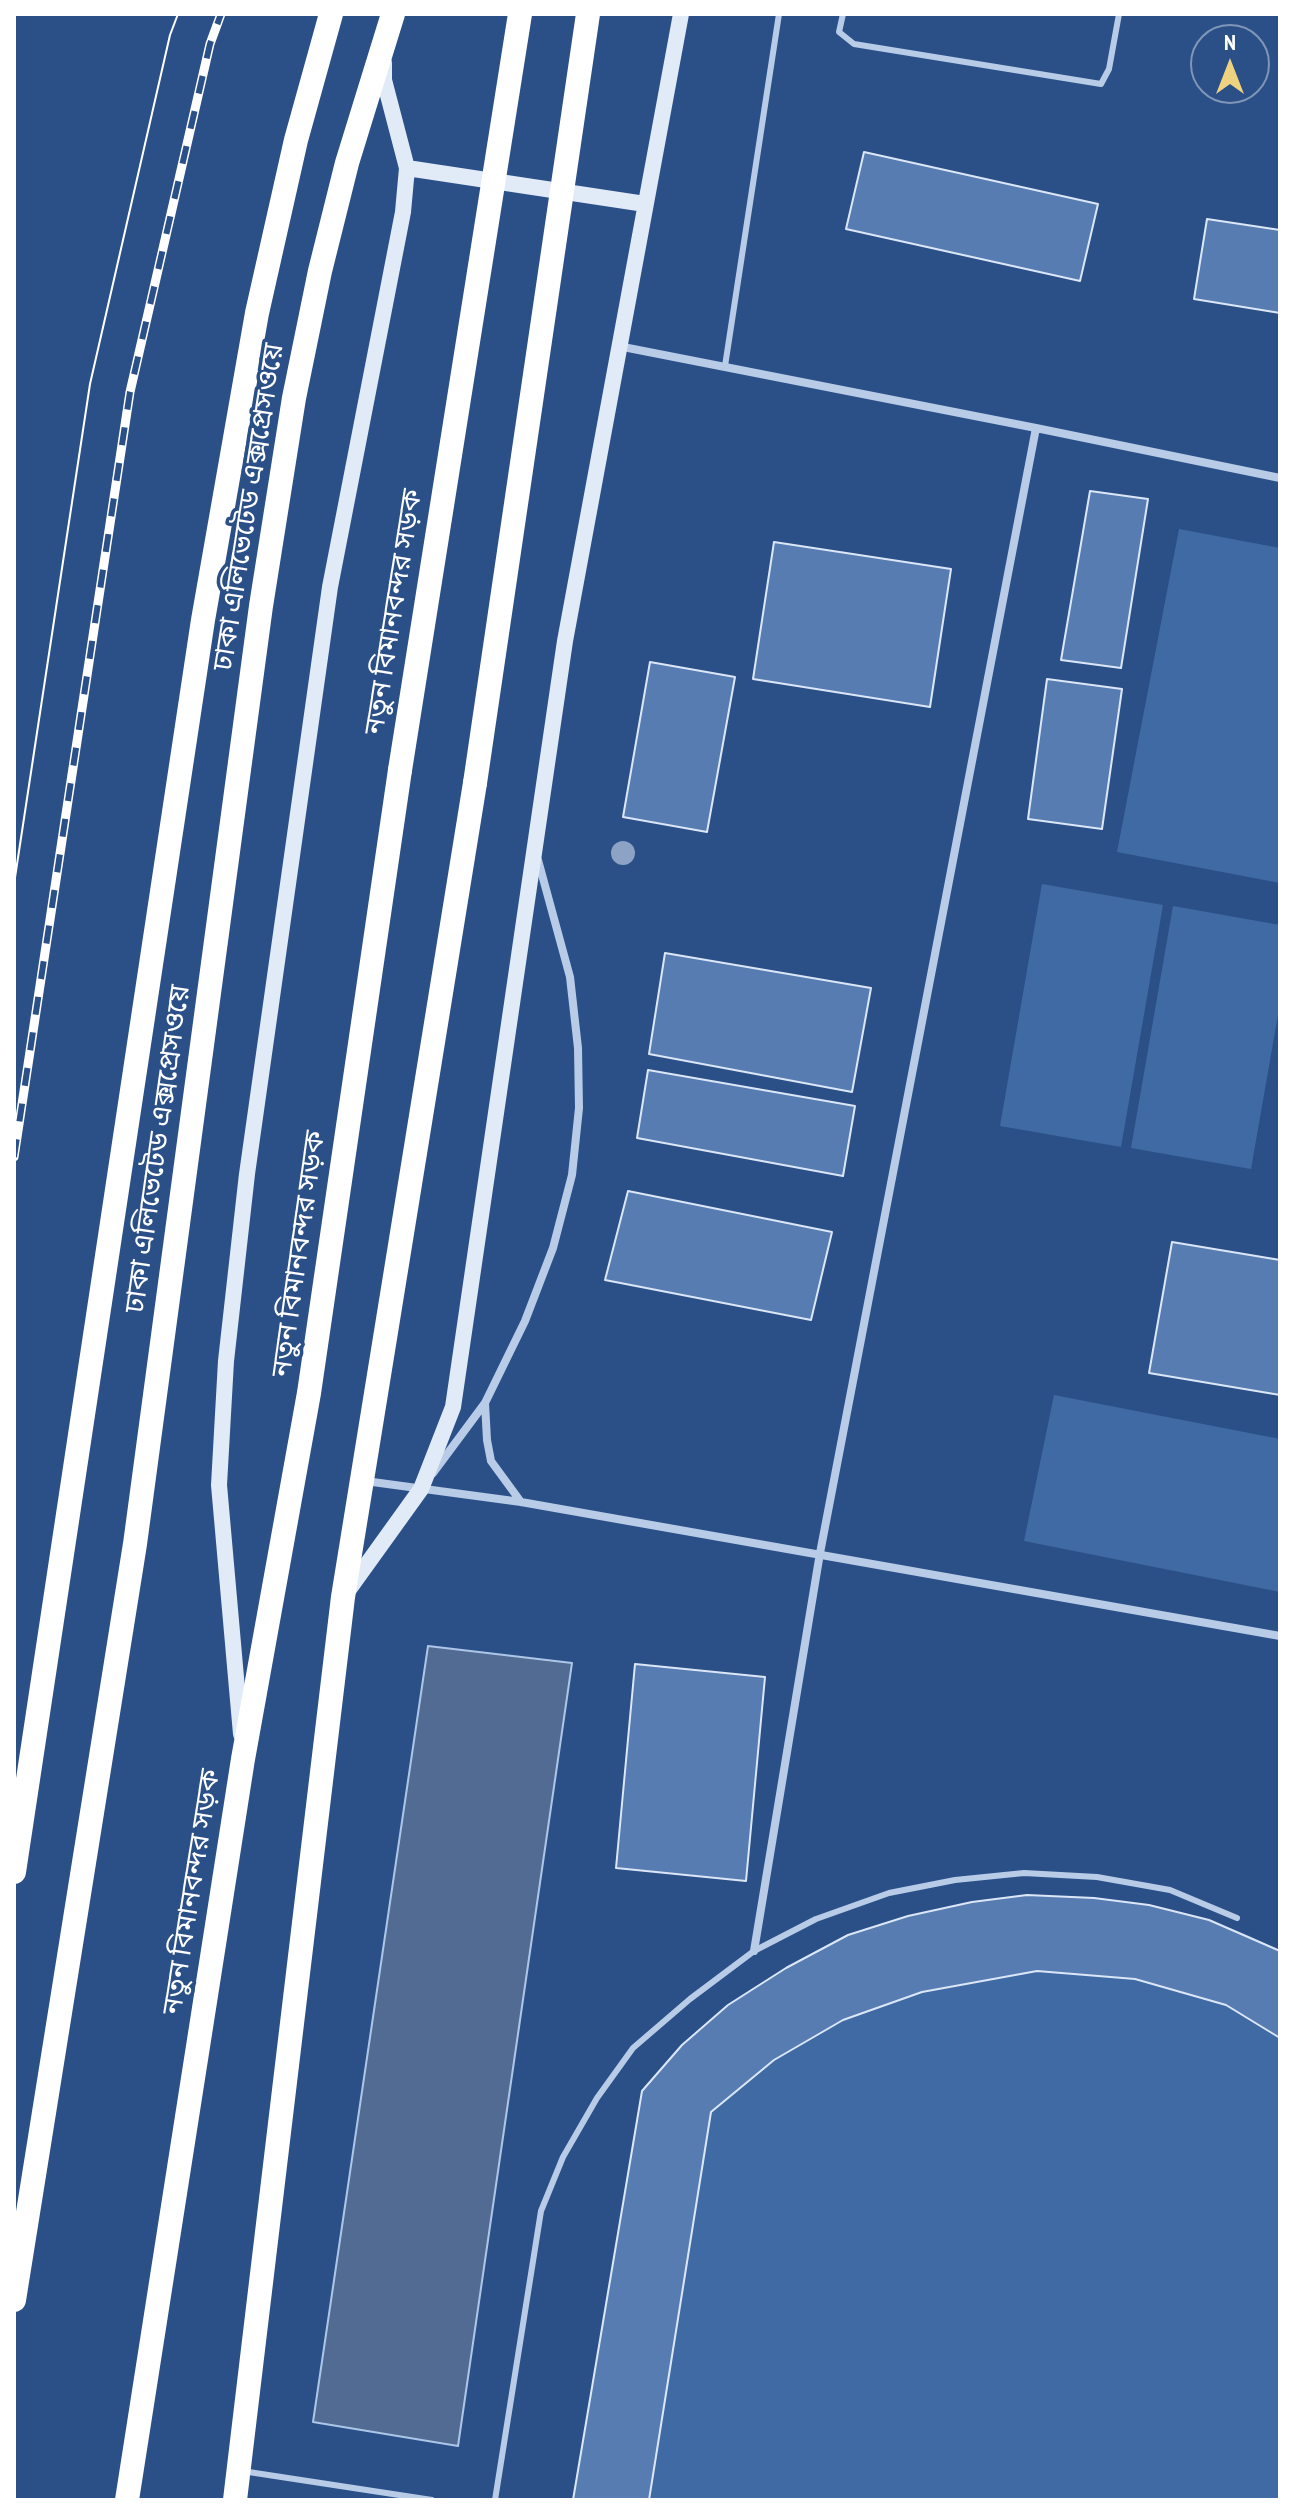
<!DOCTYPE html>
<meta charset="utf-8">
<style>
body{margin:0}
#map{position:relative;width:1294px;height:2514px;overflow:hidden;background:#2b5088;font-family:"PT Sans Narrow",sans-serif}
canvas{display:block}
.frame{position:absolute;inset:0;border:16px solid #fff;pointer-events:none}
.north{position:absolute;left:1190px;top:24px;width:80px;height:80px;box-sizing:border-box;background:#2b5088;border:2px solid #8096b8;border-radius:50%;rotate:0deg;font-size:22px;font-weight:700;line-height:32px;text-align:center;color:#fff}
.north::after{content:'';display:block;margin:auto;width:28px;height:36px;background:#eed280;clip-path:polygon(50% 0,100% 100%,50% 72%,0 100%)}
</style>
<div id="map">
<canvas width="1294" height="2514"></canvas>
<div class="frame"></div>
<div class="north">N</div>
</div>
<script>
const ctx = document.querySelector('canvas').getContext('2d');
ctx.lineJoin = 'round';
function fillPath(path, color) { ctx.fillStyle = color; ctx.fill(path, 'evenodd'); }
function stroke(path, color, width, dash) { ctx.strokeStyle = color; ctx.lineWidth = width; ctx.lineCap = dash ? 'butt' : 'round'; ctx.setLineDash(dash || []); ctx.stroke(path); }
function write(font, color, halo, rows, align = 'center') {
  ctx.font = font + ' "PT Sans Narrow","Noto Sans Bengali",sans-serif'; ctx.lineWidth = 7; ctx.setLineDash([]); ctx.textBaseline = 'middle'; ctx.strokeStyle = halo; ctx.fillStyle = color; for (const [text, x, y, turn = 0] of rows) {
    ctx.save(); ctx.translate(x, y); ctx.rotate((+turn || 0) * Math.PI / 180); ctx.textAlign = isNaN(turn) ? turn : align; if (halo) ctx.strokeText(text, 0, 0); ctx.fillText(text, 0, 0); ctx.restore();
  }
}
fillPath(new Path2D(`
 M1179,529L1280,548V883L1117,852Z
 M1042,884L1163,905L1121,1147L1000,1126Z
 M1173,906L1280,925V1003L1251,1169L1131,1148Z
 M1054,1395L1280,1439V1592L1024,1541Z
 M1027,1895C1115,1898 1202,1908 1280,1951V2500H574L642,2091L682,2045Z`), '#406aa4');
const water = new Path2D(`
 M428,1646L572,1663L458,2446L313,2422Z`);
fillPath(water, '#526b93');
stroke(water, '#adc6e8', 2);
const building = new Path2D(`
 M864,152L1098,204L1080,281L846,229Z
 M1207,219L1280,230V313L1194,299Z
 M1090,491L1148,499L1121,668L1061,660Z
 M774,542L951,569L930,707L753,679Z
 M650,662L735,677L707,832L623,817Z
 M1047,679L1122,689L1102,829L1028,819Z
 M665,953L871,988L852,1092L649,1054Z
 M648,1070L855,1106L843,1176L637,1138Z
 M628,1191L832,1232L811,1320L605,1280Z
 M1172,1242L1280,1260V1395L1149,1373Z
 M635,1664L765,1677L746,1881L616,1868Z
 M1027,1895L1094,1898L1149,1905L1209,1920L1280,1951V2038L1226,2005L1135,1979L1037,1971L922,1992L843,2020L774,2060L711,2112L649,2500H573L642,2091L682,2045L728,2005L786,1968L848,1935L908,1916L972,1902Z`);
fillPath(building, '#577cb1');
stroke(building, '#dbe7f7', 2);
stroke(new Path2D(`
 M843,14L839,32L854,44L1101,84L1109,69L1119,14
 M725,366L779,14
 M242,2471L432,2500
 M495,2500L541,2211L563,2157L597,2098L633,2048L690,1999L754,1951L816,1919L889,1893L955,1880L1024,1873L1097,1877L1170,1890L1237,1918`), '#b8cce8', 6);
stroke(new Path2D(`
 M618,346L1036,428
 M433,1473L485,1403
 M365,1481L521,1502L1280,1636
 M521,1502L491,1461L487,1440L485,1403L525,1321L553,1248L572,1175L579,1108L578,1048L570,977L538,860
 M754,1951L820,1553L1036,428L1280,478`), '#b8cce8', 8);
stroke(new Path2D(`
 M407,168L645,204
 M347,1592L421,1489L453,1407L565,641L681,14
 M241,1734L219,1485L226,1361L247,1174L330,587L403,212L407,168L384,80V63`), '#e1eaf7', 16);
stroke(new Path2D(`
 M14,1872L203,620L257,313L296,140L331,14
 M127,2500L243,1759L309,1393L400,770
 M235,2500L343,1597L475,783`), '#fff', 24);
stroke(new Path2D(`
 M14,884L90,384L170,35L178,14`), '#fff', 2);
const rail = new Path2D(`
 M14,1157L130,392L210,44L221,14`);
stroke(rail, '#fff', 9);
stroke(rail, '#2b5088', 6, [18]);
stroke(new Path2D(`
 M400,770L520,14
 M475,783L588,14
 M14,2300L135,1544L261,606L294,398L320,271L347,163L393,14`), '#fff', 24);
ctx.fillStyle = '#8ca3c5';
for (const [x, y] of [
 [623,853]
]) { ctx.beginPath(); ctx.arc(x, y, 12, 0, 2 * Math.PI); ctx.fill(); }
write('28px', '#fff', '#2b5088', [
 ["ঢাকা এলিভেটেড এক্সপ্রেসওয়ে",249,507,-81],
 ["নতুন বিমানবন্দর সড়ক",394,612,-81],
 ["ঢাকা এলিভেটেড এক্সপ্রেসওয়ে",158,1149,-82],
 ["নতুন বিমানবন্দর সড়ক",299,1254,-82],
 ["নতুন বিমানবন্দর সড়ক",192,1892,-81]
]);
</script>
